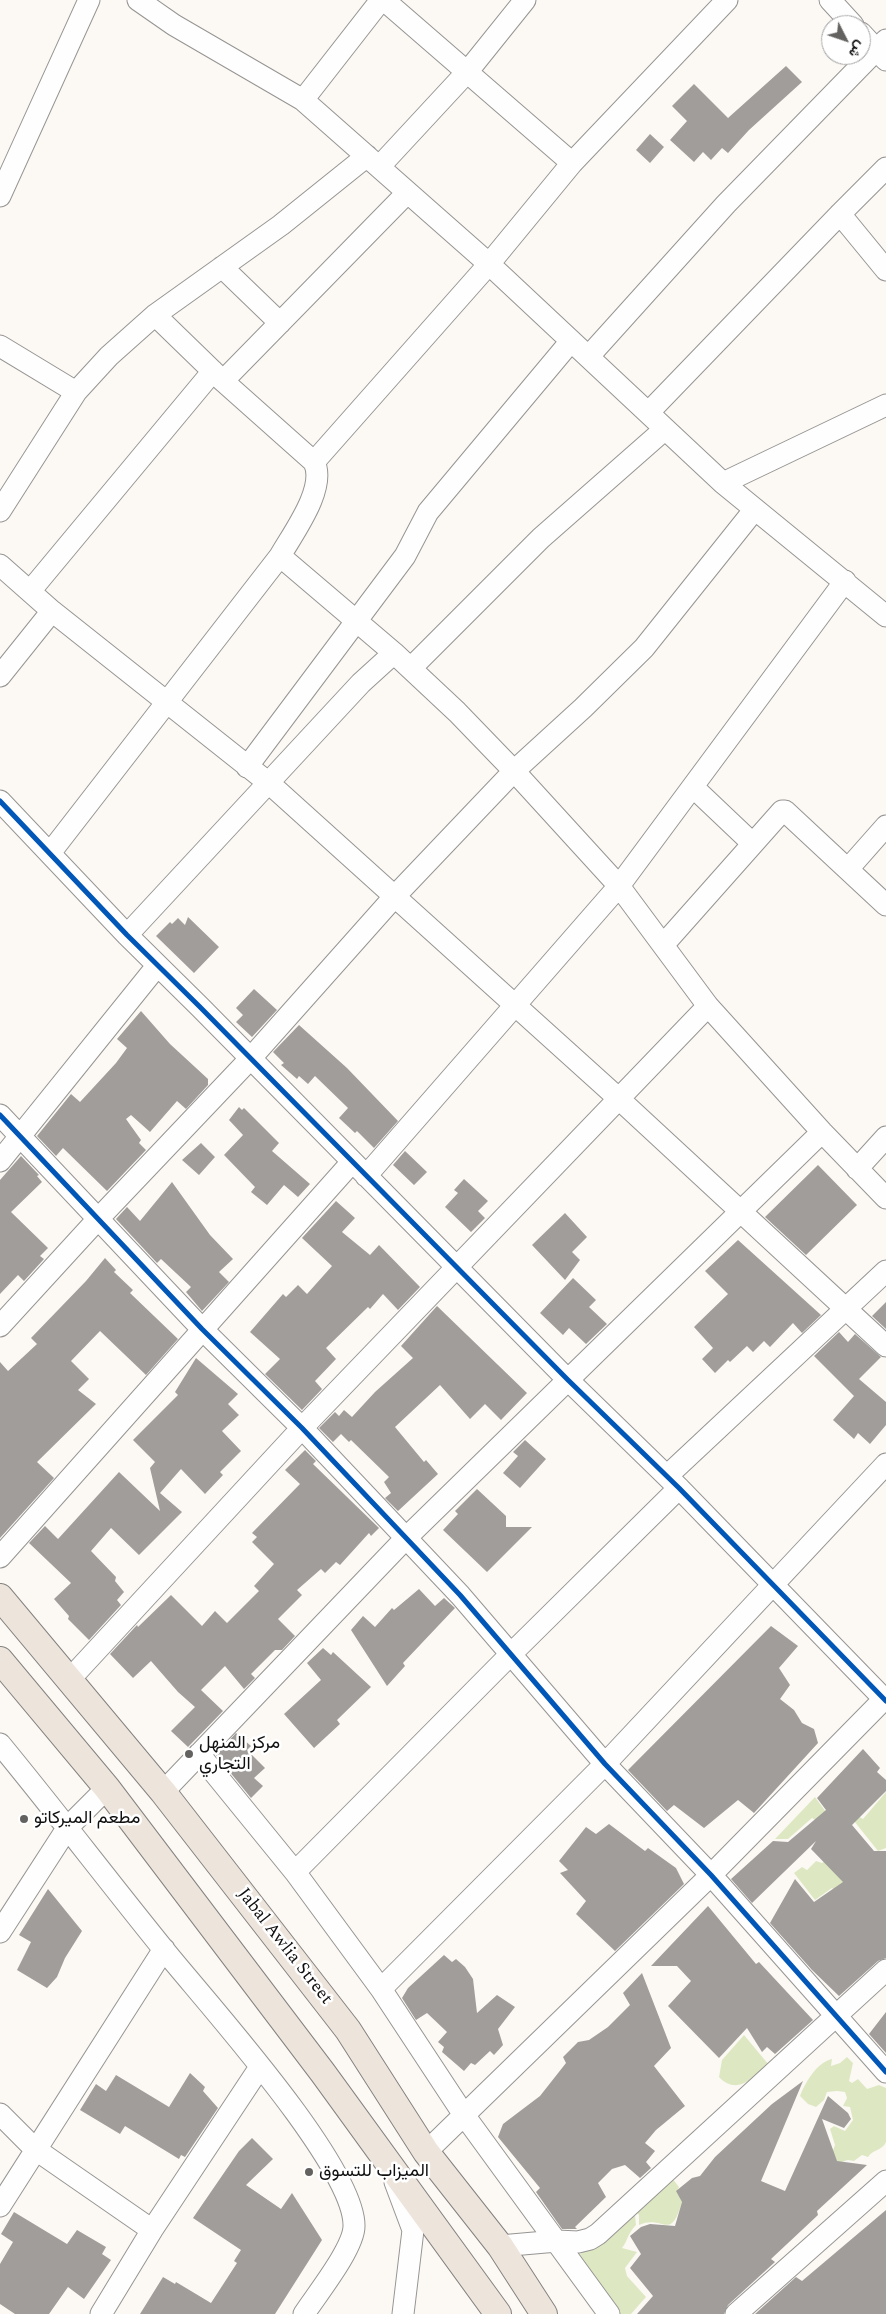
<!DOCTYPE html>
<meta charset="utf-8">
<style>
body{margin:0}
#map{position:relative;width:886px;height:2314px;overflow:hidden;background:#fcf9f5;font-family:Spectral,Vazirmatn,serif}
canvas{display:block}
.north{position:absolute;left:821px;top:15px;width:50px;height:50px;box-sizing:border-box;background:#fff;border:1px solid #9f9f9f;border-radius:50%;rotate:131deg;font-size:14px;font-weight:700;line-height:20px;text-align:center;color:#101010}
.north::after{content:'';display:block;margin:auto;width:18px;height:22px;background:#636260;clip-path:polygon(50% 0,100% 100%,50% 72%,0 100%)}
</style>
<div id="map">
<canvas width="886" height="2314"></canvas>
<div class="north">ش</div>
</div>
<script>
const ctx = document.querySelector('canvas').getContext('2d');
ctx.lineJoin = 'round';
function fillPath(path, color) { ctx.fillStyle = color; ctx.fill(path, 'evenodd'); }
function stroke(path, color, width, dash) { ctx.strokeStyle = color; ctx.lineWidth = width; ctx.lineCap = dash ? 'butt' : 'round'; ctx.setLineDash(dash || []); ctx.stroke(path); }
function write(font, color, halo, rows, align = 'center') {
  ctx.font = font + ' Spectral,Vazirmatn,serif'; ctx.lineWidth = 5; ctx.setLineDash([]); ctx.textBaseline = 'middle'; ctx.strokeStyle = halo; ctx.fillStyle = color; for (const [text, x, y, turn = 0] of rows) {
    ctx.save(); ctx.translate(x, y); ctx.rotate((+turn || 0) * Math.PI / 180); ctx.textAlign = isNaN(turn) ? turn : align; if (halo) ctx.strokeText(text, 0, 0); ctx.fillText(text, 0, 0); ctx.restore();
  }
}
fillPath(new Path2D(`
 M886,1792V1848L878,1851L854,1821L858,1816L863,1819Z
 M815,1797L826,1812L818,1822L812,1818L788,1839H775Z
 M826,1860L857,1886L834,1890L832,1888L815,1900L794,1873L802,1867L807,1870L816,1861L822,1863Z
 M744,2035L769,2065L761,2078L754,2076C743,2087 730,2089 719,2077L722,2060Z
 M847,2057L853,2063L849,2081L852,2083L858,2079L867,2089L879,2085L886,2088V2142C883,2150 872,2150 868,2157L862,2155L854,2161L848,2160L838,2163L836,2167L832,2153L835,2145L830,2129L834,2126L845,2131L853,2120L850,2107L843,2106L847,2098L845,2092L837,2091L827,2092L824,2100L816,2107L808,2104L800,2096C805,2083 817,2062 832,2059L831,2066L840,2063Z
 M672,2178L679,2187L677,2191L682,2202C670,2243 664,2214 639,2225V2215L635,2210Z
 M635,2215L636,2225C626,2236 629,2239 622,2248L637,2252L625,2268L627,2276L646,2297L631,2314H618L575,2258Z`), '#dde8c3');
fillPath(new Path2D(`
 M786,66L802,82L749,130L728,153L722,148L711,160L703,152L694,162L670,140L687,121L672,106L694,84L728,118Z
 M650,134L664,147L650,163L636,150Z
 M188,917L219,947L194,973L156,936L170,922L172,924L178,918L185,925Z
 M254,989L277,1010L252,1037L236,1022L243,1015L236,1008Z
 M141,1011L170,1044L208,1079V1085L186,1109L177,1101L150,1132L131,1115L126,1119L141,1140L139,1143L146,1150L107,1191L63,1148L56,1156L37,1136L71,1094L80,1102L116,1063L127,1048L117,1039Z
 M299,1025L347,1068L398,1121L374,1148L357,1131L355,1133L339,1118L348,1108L315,1076L308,1084L299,1076L297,1079L281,1065L284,1063L273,1052Z
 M239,1107L242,1110L244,1108L279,1143L272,1151L310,1184L298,1197L284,1185L267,1205L251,1192L255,1187L224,1155L243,1135L229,1120Z
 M201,1143L215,1157L199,1175L182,1160Z
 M405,1151L427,1172L414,1185L393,1165Z
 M21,1156L39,1175L37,1176L42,1182L11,1212L48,1248L40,1256L44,1259L24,1281L18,1275L0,1294V1180Z
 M818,1165L857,1205L806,1255L765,1217Z
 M464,1179L488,1201L478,1211L485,1218L471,1232L445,1207L458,1193L454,1190Z
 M172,1182L210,1235L233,1259L219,1272L229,1282L202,1311L186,1292L191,1287L161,1259L157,1263L116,1219L127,1207L140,1221Z
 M336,1201L355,1218L342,1232L370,1255L379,1245L420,1287L398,1310L383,1294L370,1309L368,1307L326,1348L336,1359L315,1381L322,1389L302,1410L265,1374L280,1359L250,1332L283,1294L286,1297L298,1285L307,1294L332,1266L302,1238Z
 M565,1213L587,1237L572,1252L580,1260L565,1280L532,1245Z
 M738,1240L821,1315L802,1333L793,1323L770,1347L764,1341L753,1352L747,1346L730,1362L728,1360L715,1373L702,1359L713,1348L694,1327L728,1294L705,1271Z
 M105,1258L116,1270L114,1272L133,1290L130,1293L178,1339L146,1375L100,1331L71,1361L89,1379L78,1390L96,1404L37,1462L54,1478L0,1538V1362L8,1371L37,1344L31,1338L86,1281Z
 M573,1278L596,1300L589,1307L607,1324L586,1344L569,1328L563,1335L540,1313Z
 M886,1302V1329L872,1316Z
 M437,1306L527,1393L501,1420L485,1404L470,1419L440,1385L395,1427L424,1462L426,1460L438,1474L398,1511L385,1498L391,1493L384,1482L389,1477L351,1440L349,1442L341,1434L333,1442L319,1428L335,1412L339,1416L344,1410L352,1417L375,1392L413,1358L401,1346Z
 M839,1332L848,1342L855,1334L881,1357L859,1379L886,1402V1425L870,1444L858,1433L854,1439L833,1420L854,1396L814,1356Z
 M196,1358L238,1394L228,1404L239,1415L222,1431L241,1451L220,1472L223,1475L205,1494L181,1469L160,1493L182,1512L139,1555L111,1528L91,1551L116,1577L115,1581L124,1592L117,1600L121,1605L89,1640L68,1619L69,1616L54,1599L71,1583L29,1543L45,1526L58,1539L119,1472L160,1511L150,1468L155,1462L133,1440L178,1395L175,1392Z
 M525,1440L546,1459L520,1488L503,1473L518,1456L513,1452Z
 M305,1450L316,1461L313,1464L379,1528L371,1536L369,1533L340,1565L336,1562L325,1573L321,1569L297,1590L302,1595L278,1619L295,1636L282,1650H275L251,1674L255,1678L244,1689L225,1666L201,1690L223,1711L188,1747L171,1731L195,1707L178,1692L151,1661L133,1678L110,1654L137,1625L138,1627L171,1595L202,1626L215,1611L227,1623L259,1591L254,1586L274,1564L252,1542L257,1537L252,1533L300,1484L285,1470Z
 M477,1489L506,1516V1527H532L487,1572L443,1530L458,1514L455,1511Z
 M419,1589L435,1606L444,1598L455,1608L403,1663L405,1666L387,1686L351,1630L363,1616L375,1627L392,1608L394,1610Z
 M771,1626L798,1646L779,1668L790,1685L780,1699L794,1710L802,1723L814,1729L818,1743L754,1813L738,1800L704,1828L674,1805L667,1811L628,1770Z
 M323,1648L331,1655L333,1652L371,1687L337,1720L340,1724L314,1748L284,1714L321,1680L307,1663Z
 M236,1733L251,1746L247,1750L265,1768L254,1778L263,1786L251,1798L216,1755Z
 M863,1749L880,1768L877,1772L886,1780V1791L852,1825L874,1851H886V1958L878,1961L839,1996L812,1970L770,1923L795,1879L814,1902L843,1882L811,1849L816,1841L752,1903L731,1879L773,1841L788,1842L826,1810L817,1798Z
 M609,1824L645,1851L648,1848L676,1868L684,1884L615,1951L576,1914L586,1901L560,1873L568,1870L559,1861L586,1827L596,1834Z
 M48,1889L82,1931L65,1958L57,1977L47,1988L17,1970L31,1942L19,1935Z
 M708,1906L756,1964L759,1962L813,2020L775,2054L767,2047L762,2052L747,2028L719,2058L668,2006L691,1981L677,1966H651Z
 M444,1955L452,1962L456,1959L465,1967L473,1979L477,2013L497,1995L515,2007L498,2029L503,2045L494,2055L490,2051L475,2065L471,2063L464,2071L442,2052L444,2047L438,2042L447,2032L427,2013L416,2020L402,1998L408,1988Z
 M642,1973L671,2048L654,2066L685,2106L656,2130L645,2143L655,2151L646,2162L651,2168L640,2178L625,2165L612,2169L598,2183L606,2197L575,2227L577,2229H562L536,2192L540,2188L498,2137L503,2124L540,2096L566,2063L563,2057L578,2042L589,2040L608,2027L630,2005L623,1993Z
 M886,2012V2053L869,2034Z
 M190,2073L205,2087L203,2091L218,2108L185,2157L181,2155L179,2159L125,2126L120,2134L80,2110L96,2084L106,2091L116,2075L169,2107Z
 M803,2081L761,2181L785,2191L828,2096L848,2113L851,2119L844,2128L822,2119L837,2161L867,2165L817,2211L818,2215L771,2259L775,2262L728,2305L724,2314H637L653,2296L630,2268L641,2254L630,2236L641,2227L650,2224L675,2226L682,2202L676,2191L692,2178L700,2176L715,2157L772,2104Z
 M252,2138L273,2159L246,2185L281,2209L292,2193L322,2240L275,2314H140L163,2277L175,2284L176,2282L211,2303L237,2263L234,2261L241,2250L193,2218L239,2151Z
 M886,2210V2314H755L796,2277L802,2281Z
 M14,2212L67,2244L77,2230L106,2247L102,2254L111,2260L84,2299L68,2287L49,2314H15L0,2304V2264L13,2242L1,2234Z`), '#a09d9a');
const minor = new Path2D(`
 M138,0L174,25L303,100L489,264L723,483L886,616
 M384,0L572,163
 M830,0L853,25
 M861,33L886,60
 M303,100L381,0
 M379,167L468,71L525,0
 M0,196L89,0
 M840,214L886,270
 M222,267L280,323
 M0,346L76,392
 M589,356L726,204L886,40
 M223,381L407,193
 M648,413L840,214L886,168
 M314,462L489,264L572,163L727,0
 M723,483L886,405
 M0,511L76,392L109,356L155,315L281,225L367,156
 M280,556L394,653L457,712L514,771L619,886L708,1006L822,1132L886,1198
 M0,565L52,611L270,784L618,1098L886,1346
 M31,590L213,371
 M411,668L541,538L665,429
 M0,676L52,611
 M247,767L405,556L428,512L571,341
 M693,787L752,843
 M0,801L127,935L200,1007L568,1380L679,1488L886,1701
 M50,853L280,556C293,533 327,488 314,462L223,381L155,315
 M848,869L886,826
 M127,935L361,683L394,653
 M664,944L782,811H785L886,905
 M0,1115L202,1329L302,1428L460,1595L605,1764L711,1875L886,2072
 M0,1161L157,966
 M857,1169L886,1137
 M366,1176L619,886L845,581
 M0,1326L98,1219L250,1059L395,896L514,771L583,708L644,648L755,509
 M667,1476L886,1271
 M0,1557L352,1162
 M69,1680L302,1428L708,1006
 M0,1744C56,1812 109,1882 165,1951C206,2002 355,2166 354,2226C354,2248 317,2294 304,2314
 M199,1754L295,1872L381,1989
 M163,1792L406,1538L822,1132
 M295,1872L511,1654L679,1488
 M0,1932L68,1827L107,1788
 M0,2114L35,2149L152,2230
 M426,2152L711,1875L886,1697
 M395,2182L413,2230L403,2314
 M0,2206L164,1949
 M500,2246L557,2241L578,2242L590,2239L598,2234L886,1970
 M101,2314L152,2230L260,2067
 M609,2314L464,2115L381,1989L605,1764L886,1464
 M736,2314L886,2181`);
const major = new Path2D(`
 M0,1597L163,1792L348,2030L426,2152L500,2246L544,2314
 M0,1660L107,1788L323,2073L498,2314`);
stroke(minor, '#969593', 23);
stroke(major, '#848280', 28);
stroke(minor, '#fffefe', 21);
stroke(major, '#ede5db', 26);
stroke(new Path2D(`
 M0,801L127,935L200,1007L568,1380L679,1488L886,1701
 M0,1115L202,1329L302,1428L460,1595L605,1764L711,1875L886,2072`), '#0057b8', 5);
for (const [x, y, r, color] of [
 [189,1754,5,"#636260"],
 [24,1819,5,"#636260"],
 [309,2172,5,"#636260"]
]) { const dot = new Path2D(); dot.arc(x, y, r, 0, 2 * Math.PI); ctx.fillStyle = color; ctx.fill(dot); stroke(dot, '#fff', 2); }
write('18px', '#101010', '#fff', [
 ["مركز المنهل",199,1744],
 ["التجاري",199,1765],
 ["مطعم الميركاتو",34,1819],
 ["الميزاب للتسوق",319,2172]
], 'left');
write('18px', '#101010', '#fff', [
 ["Jabal Awlia Street",284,1947,52]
]);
</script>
